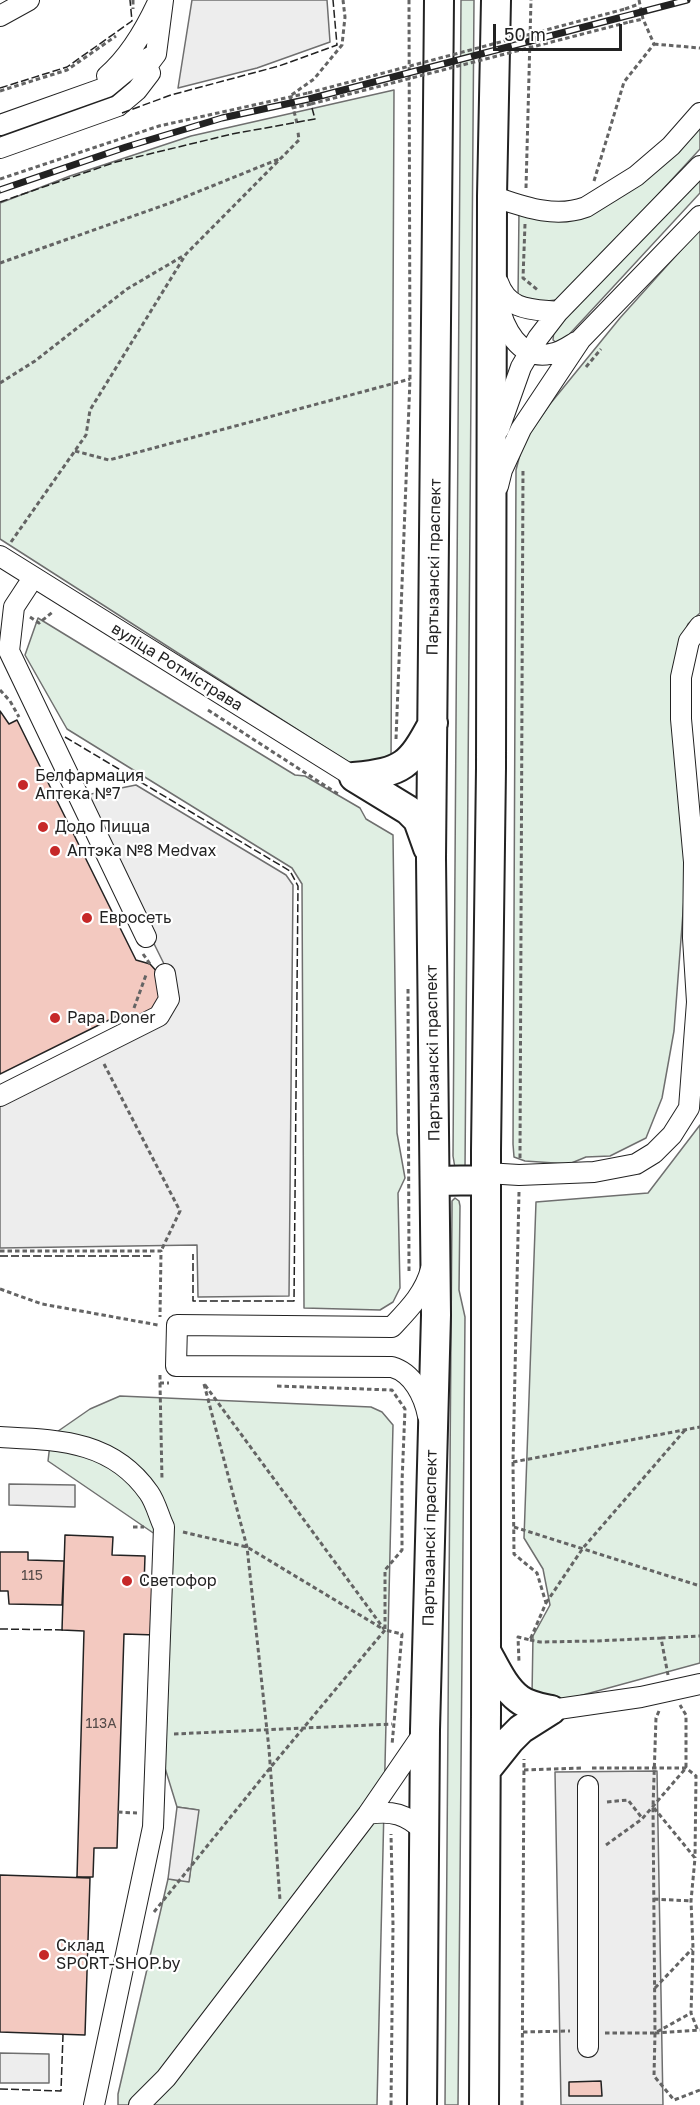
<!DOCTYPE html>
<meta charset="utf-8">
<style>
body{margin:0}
#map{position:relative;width:700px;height:2105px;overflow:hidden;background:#fff;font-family:"Golos Text",sans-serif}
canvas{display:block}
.scale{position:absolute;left:493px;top:24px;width:129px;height:27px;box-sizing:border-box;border:3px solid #222;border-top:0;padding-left:8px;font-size:18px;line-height:21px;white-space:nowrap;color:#222;-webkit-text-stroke:4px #fff;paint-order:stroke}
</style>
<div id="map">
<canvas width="700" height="2105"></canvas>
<div class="scale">50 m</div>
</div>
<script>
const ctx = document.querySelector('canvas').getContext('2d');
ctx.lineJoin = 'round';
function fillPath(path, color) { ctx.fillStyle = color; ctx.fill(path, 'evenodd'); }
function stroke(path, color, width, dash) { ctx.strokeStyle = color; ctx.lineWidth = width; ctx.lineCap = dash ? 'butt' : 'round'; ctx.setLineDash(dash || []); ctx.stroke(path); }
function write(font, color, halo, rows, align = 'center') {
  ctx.font = font + ' "Golos Text",sans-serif'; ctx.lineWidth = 4.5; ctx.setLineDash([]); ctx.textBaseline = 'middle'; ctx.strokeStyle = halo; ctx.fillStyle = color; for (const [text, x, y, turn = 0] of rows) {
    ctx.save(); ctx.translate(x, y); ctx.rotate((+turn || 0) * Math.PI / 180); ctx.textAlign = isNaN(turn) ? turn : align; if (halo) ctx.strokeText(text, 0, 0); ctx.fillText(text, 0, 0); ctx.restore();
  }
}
const green = new Path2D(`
 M461,0H474L465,1170L455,1168L453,1156Z
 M394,90L391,764H351L0,539V203L70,176L191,136Z
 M700,126V149L562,299L534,303L518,298L519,211L558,220Z
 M700,175V193L564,340L557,343L553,340L554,330Z
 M700,229V613L688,624L680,645L687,860L674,1031L662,1098L646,1138L610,1156L586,1157L569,1164L525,1161L514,1157L513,1144L516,470L523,443L550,404L620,318Z
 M38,618L295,775L305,776L360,808L366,819L393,835L397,1133L405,1178L398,1193L400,1288L393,1302L380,1310L304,1308L302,884L292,868L67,729L25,655Z
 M700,1125V1663L568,1699L544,1701L532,1695L533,1636L550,1605L543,1569L524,1538L536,1202L648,1193Z
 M455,1198L459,1201L460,1206L459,1290L465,1317L458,2105H445L452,1209V1201Z
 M120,1396L371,1407L382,1412L393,1425L377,2105H118V2094L168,1879L189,1881L198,1810L177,1807L165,1768V1541L48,1461L51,1436L90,1409Z`);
fillPath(green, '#e0efe3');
stroke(green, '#6f6f6f', 1.5);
const parking = new Path2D(`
 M192,0H327L330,42L257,68L178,88Z
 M136,785L286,875L293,885L289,1296L198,1297L197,1245L0,1248V1101L132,1034L167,970L81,796Z
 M9,1484L75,1485V1507L9,1505Z
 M657,1771L663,2105H561L555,1772Z
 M177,1807L199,1810L189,1882L168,1879Z
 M0,2053L49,2054V2083H0Z`);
fillPath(parking, '#ededed');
stroke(parking, '#6f6f6f', 1.5);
const building = new Path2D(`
 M0,711L9,724L17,720L136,960L150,964L159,974L164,987L155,1012L130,1021L117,1016L0,1074Z
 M65,1535L113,1537L112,1555L145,1556L144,1586L158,1587L156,1635L124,1634L117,1848H94L93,1877H77L84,1631L62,1630Z
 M0,1552H28V1560L64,1561L62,1605L9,1604L8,1591H0Z
 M0,1875L90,1878L85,2035L0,2032Z
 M601,2081L602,2096H569V2082Z`);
fillPath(building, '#f3c9c0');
stroke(building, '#222', 1.5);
const minor = new Path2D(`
 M0,16L29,0
 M107,76C128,58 146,28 158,2
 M0,125L107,87L130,68L156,54
 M0,148L118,106L137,90L150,73L147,66L156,54L163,0
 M492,196C522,206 554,219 586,207L636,176L671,146L700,113
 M498,282C508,311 531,309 558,312
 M498,302C503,327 519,360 550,354C560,353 568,347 576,342
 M499,429L521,367L538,338L558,312L700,166
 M498,486L502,470L521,429L581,339L700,216
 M0,556L354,777
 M33,578L14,607L9,651L146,937
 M0,1096L159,1016L169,999L165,974
 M486,1173L519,1175L594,1172L636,1164L654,1153L672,1135L689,1108L697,1002L693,938L694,862L681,719V677L689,641L700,626
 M428,1416C424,1396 413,1373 392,1367L176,1366L177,1325L392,1327C409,1309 425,1293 431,1269
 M0,1437C58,1440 112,1440 149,1493C156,1503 159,1517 164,1527L153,1827L94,2105
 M551,1710L641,1697L700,1684
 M368,1814C392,1810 406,1814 424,1831
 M588,2047V1786
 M139,2105L166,2078L368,1814L425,1731`);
const highway = new Path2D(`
 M354,777L408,810L418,820L428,848
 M354,777C403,772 410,766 433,723
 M435,1181L486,1180
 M486,1651C495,1667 504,1688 519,1699C528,1706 541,1708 551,1710
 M486,1770L510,1740L521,1729L551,1710
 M422,2105L425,1730L436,1315L431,858L439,0
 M484,2105L486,1711V1150L491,768L492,196L496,0`);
stroke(minor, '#222', 22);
stroke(highway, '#222', 32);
stroke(new Path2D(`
 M133,0V9
 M639,0L643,19L654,44
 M625,9L639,4
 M629,22L643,19
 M654,44L700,48
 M0,91L67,70L116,36
 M292,108L311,104
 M297,123L290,96L314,79L342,45L345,17L343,0
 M0,179L159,126L308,93
 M594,181L624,82L654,44
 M526,188L531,0
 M525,224L523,278L539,291
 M0,263L170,203L279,159
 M586,367L601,349
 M0,383L35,361L127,289L183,256
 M75,451L109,460L410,379
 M11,542L86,435L90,410L186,254L299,140L298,132
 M30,617L39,623L54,611
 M0,690L10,701L19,717
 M208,710L338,794
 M396,739L410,379L409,0
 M143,954L150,964L149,966
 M408,989L409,1273
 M134,1008L146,975
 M104,1064L180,1211L161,1251
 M520,1158L523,469
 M519,1192L513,1462L514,1554L537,1573L546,1603L530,1640L518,1637L519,1662
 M0,1251H161L160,1317
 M0,1289L42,1304L158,1325
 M160,1375V1383H169
 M160,1383L162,1480
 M204,1384L247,1547L269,1749L280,1900
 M205,1385L384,1629
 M277,1386L392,1390L405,1409L402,1482V1550L385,1570V1630L402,1634L392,1745
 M513,1462L700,1427
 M133,1527H144
 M514,1527L700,1586
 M183,1532L247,1547L383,1629
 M546,1603L583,1548L685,1430
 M661,1638L700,1636
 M530,1640L540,1642L595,1641L661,1638L668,1675
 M659,1711L656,1718L653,1807L655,2033L700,2030
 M174,1734L392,1724
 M592,1768H686L696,1776L695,1858
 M524,1770L582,1768
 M607,1802L628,1800L642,1818
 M654,1808L695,1858L691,1901L693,1948L691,2013L698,2031
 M118,1812L137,1813
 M606,1845L642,1819L686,1768V1715L680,1705
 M654,1899L691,1901
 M154,1912L270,1768L385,1630
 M655,1988L692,1949
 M523,2032L570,2031
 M605,2033H655L691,2013
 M655,2033L654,2076L674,2100L700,2090
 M391,2105L393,1925L391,1834
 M522,2105L524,1759`), '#646464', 3, [4.5, 3]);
stroke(minor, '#fff', 20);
stroke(highway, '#fff', 28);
const rail = new Path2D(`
 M0,190L126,147L222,118L309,99L687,0`);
stroke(rail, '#222', 7);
stroke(rail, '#fff', 4.5, [14]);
stroke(new Path2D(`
 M308,93L625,9
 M311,104L629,22`), '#646464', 3, [4.5, 3]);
stroke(new Path2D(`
 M0,88L67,67L132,21L130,0
 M122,113L171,95L279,66L337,45L333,0
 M0,202L116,162L232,134L315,119L312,108
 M65,737L290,871L298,886L294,1301H193V1254
 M0,1256H153
 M0,1629L66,1630
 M0,2089L61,2091L63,2035H60`), '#222', 1.5, [8, 3]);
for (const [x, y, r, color] of [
 [23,785,6,"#c62828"],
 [43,827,6,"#c62828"],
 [55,851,6,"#c62828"],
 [87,918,6,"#c62828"],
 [55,1018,6,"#c62828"],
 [127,1581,6,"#c62828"],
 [44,1955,6,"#c62828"]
]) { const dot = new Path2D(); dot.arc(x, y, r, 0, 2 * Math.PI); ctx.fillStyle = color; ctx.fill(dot); stroke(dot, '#fff', 2); }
write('14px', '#564c4a', null, [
 ["115",32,1576],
 ["113А",101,1724]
]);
write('16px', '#222', '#fff', [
 ["Партызанскі праспект",434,567,-89],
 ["вуліца Ротмістрава",177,667,32],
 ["Партызанскі праспект",433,1053,-91],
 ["Партызанскі праспект",430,1538,-89]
]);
write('16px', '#222', '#fff', [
 ["Белфармация",35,776],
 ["Аптека №7",35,794],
 ["Додо Пицца",55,827],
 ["Аптэка №8 Medvax",67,851],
 ["Евросеть",99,918],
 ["Papa Doner",67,1018],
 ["Светофор",139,1581],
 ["Склад",56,1946],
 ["SPORT-SHOP.by",56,1964]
], 'left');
</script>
